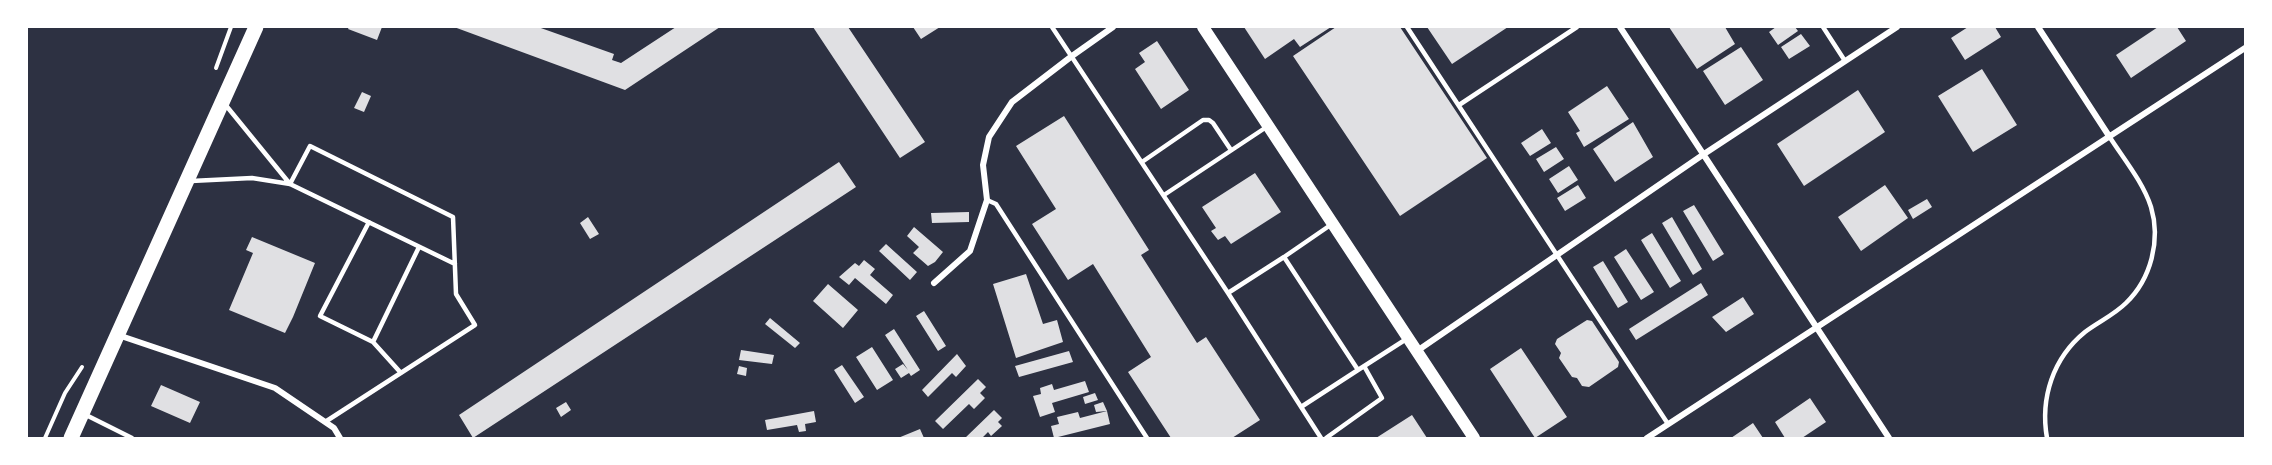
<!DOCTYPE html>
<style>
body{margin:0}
#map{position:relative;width:2272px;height:465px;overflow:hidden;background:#2d3142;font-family:Commissioner,sans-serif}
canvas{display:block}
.frame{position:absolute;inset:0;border:28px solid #fff;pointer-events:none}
</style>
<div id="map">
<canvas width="2272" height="465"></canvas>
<div class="frame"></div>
</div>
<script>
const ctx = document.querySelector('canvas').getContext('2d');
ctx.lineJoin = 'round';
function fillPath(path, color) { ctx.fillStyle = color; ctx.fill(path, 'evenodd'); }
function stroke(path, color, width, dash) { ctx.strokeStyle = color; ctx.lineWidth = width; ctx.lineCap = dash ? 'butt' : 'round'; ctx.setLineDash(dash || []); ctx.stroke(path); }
fillPath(new Path2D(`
 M349,27H382L377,40L348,29Z
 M454,27H538L614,54L612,60L621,63L676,27H720L625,90Z
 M813,27H848L925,142L900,158Z
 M913,27H940L921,39Z
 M1244,27H1331L1300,47L1294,39L1265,59Z
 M1336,27H1400L1487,158L1400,216L1293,56Z
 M1427,27H1508L1452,64Z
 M1669,27H1725L1735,44L1697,69Z
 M1776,27H1795L1798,31L1778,45L1769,32Z
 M1968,27H1995L2001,37L1965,60L1951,38Z
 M2158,27H2177L2186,41L2131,78L2116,55Z
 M1801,34L1810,46L1789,59L1781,47Z
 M1157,41L1189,90L1161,109L1135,69L1145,62L1139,53Z
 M1741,47L1763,80L1725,105L1703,71Z
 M1982,69L2017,125L1973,152L1938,96Z
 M1607,86L1629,119L1584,147L1576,133L1580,131L1568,112Z
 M1858,90L1885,132L1804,186L1777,144Z
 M362,92L371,96L364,112L354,108Z
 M1064,116L1149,250L1141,255L1197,343L1206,337L1260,420L1232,438H1171L1128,372L1151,357L1093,264L1068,280L1032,224L1056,209L1016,146Z
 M1633,122L1653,157L1615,182L1593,149Z
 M1542,129L1551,143L1530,156L1521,143Z
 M1556,147L1564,159L1544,172L1536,159Z
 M839,162L856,187L473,438L459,415Z
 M1569,166L1578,180L1558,193L1549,179Z
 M1255,173L1281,212L1231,244L1225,236L1218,240L1211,231L1216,228L1202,207Z
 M1578,185L1586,198L1565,211L1557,198Z
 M1885,185L1908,218L1861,251L1838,217Z
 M1927,199L1932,207L1913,219L1908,210Z
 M1694,205L1724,254L1713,261L1683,211Z
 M969,212V222L932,223L931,213Z
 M588,217L599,234L590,239L580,223Z
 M1672,217L1702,269L1693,275L1662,223Z
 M914,227L943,252L935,262L928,266L913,253L919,247L907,236Z
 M1652,233L1681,281L1670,288L1641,240Z
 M252,237L315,263L293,317L285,333L229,310L253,253L246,250Z
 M886,244L917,272L910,280L879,251Z
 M1626,249L1654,292L1641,300L1614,257Z
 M864,260L875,269L870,275L893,295L886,304L855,278L849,285L839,277L855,263L859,266Z
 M1603,261L1628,302L1618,308L1593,267Z
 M1026,274L1043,324L1057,320L1063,342L1016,358L993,284Z
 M1701,283L1708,295L1636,340L1629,329Z
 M828,284L858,310L843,328L813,301Z
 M1743,297L1754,314L1726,332L1712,317Z
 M924,311L946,346L938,351L916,316Z
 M770,318L800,343L795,348L765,324Z
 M1587,320L1592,321L1619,362L1618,367L1589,387L1582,386L1577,378L1572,377L1559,358L1561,353L1555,344L1557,339Z
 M894,329L920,370L911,376L909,373L901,378L895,369L903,364L908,370L885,335Z
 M872,347L893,380L877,390L856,357Z
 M1521,348L1567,417L1535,438L1490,369Z
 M741,350L774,355L772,364L739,360Z
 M1069,351L1073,362L1019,377L1015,366Z
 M957,354L966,366L956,377L952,373L928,397L922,390Z
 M842,365L864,397L855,403L834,370Z
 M739,366L747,368L746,376L737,374Z
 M978,379L986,387L980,393L985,398L974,409L969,404L943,429L935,421Z
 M1085,381L1089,392L1052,403L1055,412L1040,417L1033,396L1041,394L1040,388L1052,384L1054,390Z
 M161,385L200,402L190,423L151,406Z
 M1095,393L1098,400L1085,404L1083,397Z
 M1810,398L1826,422L1802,438H1785L1775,422Z
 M566,402L571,410L561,417L556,408Z
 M1103,402L1107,411L1110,424L1054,438L1051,426L1059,424L1057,417L1078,412L1080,418L1107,411L1096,412L1094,405Z
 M994,410L1002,418L998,422L1002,426L991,436L988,432L982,438H965Z
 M814,411L816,422L805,424L806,431L799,432L797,425L767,430L765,420Z
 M1412,415L1427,438H1376Z
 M1753,423L1763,438H1731Z
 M920,429L924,438H898Z`), '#e0e0e3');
stroke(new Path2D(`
 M216,68L231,27
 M45,438L65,393L82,367`), '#fff', 4);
stroke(new Path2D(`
 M1052,27L1228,293L1321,438
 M1407,27L1668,424
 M1823,27L1845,61
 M224,103L290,184
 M1459,105L1577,27
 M1142,162L1203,120H1209L1213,123L1231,150
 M191,181L252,178L290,184
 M1164,195L1268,126
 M987,200L996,204L1147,438
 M369,222L320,316L373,342
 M1332,224L1284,257L1358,370L1408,338
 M1228,293L1284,257
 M401,373L373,342L419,247
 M1301,407L1358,370
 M86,415L132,438
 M325,422L475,325L456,294L453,217L310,146L290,184L455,264
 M1326,438L1382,398L1364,366
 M2047,438C2040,398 2053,358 2085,332C2098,322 2114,315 2126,303C2151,279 2161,240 2151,207C2143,182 2123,158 2109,136`), '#fff', 4.5);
stroke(new Path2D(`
 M1620,27L1889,438
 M2038,27L2109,136
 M934,283L970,251L987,200L983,165L989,137L1012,102L1072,56L1113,27
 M118,335L275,388L334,428L340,438
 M1417,351L1704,154L1897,27
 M1647,438L2245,48`), '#fff', 6);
stroke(new Path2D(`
 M1203,27L1474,438`), '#fff', 12);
stroke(new Path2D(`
 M71,438L256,27`), '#fff', 15);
</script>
